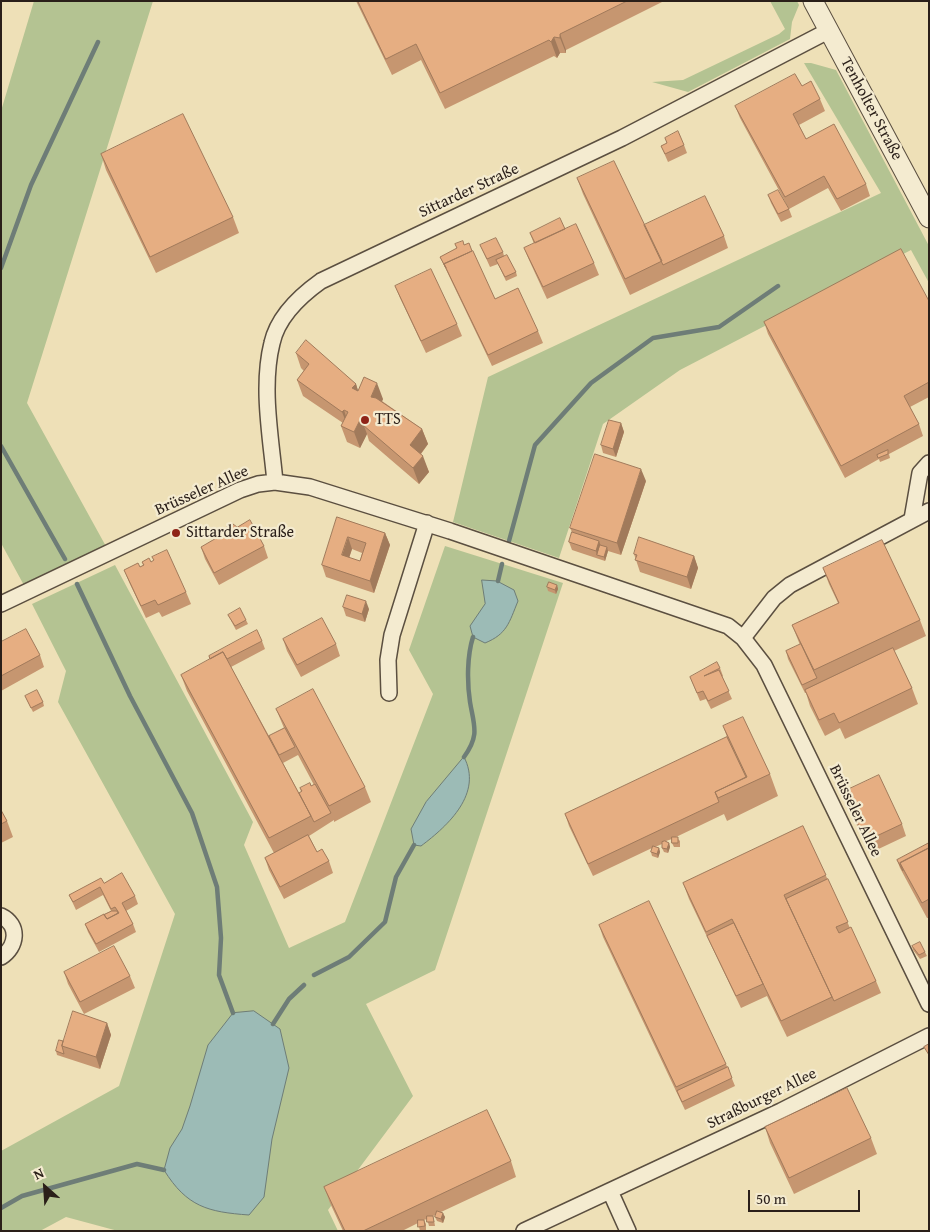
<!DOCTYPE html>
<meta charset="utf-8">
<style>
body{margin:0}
#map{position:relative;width:930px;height:1232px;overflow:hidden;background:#eee0b7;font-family:"Gentium Book Plus",serif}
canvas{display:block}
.frame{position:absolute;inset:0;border:2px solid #2a1f19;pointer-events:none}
.north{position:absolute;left:20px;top:1162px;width:50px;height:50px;-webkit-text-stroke:4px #f4ebd0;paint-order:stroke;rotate:334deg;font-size:14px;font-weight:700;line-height:20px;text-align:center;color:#2a1f19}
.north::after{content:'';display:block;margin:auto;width:18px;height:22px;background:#2a1f19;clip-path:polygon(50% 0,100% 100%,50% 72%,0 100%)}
.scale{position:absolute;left:748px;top:1190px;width:112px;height:22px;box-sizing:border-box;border:2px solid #2a1f19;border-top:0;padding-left:6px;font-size:15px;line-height:18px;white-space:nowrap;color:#2a1f19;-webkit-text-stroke:4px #f4ebd0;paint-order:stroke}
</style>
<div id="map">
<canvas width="930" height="1232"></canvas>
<div class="frame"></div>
<div class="north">N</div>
<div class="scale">50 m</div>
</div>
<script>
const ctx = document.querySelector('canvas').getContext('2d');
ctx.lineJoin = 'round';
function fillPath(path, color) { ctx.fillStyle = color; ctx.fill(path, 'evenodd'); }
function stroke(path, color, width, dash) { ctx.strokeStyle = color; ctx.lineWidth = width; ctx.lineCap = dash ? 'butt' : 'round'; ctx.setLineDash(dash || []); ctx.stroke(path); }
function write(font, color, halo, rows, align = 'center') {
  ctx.font = font + ' "Gentium Book Plus",serif'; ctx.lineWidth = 4.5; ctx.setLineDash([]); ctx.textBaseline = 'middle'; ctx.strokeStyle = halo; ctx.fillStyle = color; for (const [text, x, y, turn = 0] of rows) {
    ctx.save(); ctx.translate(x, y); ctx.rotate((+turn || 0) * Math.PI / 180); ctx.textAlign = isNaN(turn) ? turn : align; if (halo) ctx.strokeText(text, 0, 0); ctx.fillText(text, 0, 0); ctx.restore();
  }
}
fillPath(new Path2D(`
 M34,1H153L27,403L108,550L26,589L1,543V111Z
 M770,1H797L799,5L792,22L790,39L688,92L652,82L683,80L779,34L785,29Z
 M804,63H811L836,70L929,246V283L911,250L680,370L603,424L559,558L453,522L488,377L881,193Z
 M445,546L563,583L435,970L366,1004L413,1096L328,1210L338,1231H118L66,1217L40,1231H1V1151L119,1086L175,914L58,702L66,671L32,604L115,565L253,822L244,845L289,948L345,922L433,694L409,650Z`), '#b4c392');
const water = new Path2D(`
 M482,580L497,581L514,590L518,601C509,623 507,634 485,643L473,637L470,626L485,604Z
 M464,757C483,793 449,825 421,846L414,845L411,829L426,802Z
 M254,1011L280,1029L289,1068L272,1139L264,1197L249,1215C208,1212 187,1207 164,1170L170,1148L182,1129L190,1106L208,1045L233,1013Z`);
fillPath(water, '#9cbbb6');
stroke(water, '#6e7d77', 1);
stroke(new Path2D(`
 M1,268L31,185L98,42
 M1,446L65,559
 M509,541L535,445L591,383L653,338L719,327L778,286
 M498,581L502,564
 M77,584L130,696L192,813L217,887L221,938L219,975L233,1013
 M464,757C480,735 474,726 470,702C467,682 467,656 473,637
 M314,975L349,957L385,922L396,877L414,845
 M273,1024L289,999L304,985
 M1,1208L22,1196L137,1164L164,1170`), '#6e7d77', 4.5);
const minor = new Path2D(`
 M275,482C271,438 261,387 272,343C278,316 300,296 321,281L622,138L828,31
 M912,519L920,473L929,463
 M1,604L240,490L258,484L275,482L310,487L450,531L728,626L743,638L764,665L929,1004
 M743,638L774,598L790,585L929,511
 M389,693L388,660L392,635L427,523
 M1,916C20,925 17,947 1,957
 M610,1191L628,1231
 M524,1231L781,1111L929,1036`);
const tertiary = new Path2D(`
 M813,1L929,218`);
stroke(minor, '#5b4f40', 18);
stroke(tertiary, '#5b4f40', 21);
stroke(minor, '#f4ebd0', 15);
stroke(tertiary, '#f4ebd0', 19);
fillPath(new Path2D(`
 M356,1H664L566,50V53H560L557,58L554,56L445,109L421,60L392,75Z
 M802,86L820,99L825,111L799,125L806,139L866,184L870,196L841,211L828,188L789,209L740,118L735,106Z
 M665,138L684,145L687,153L668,162L661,146L667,143Z
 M101,154L233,217L239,233L156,273L106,170Z
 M577,178L644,225L724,236L728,248L630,295L583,194Z
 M768,195L789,209L792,217L781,222L771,203Z
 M565,229L594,263L599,275L547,299L529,260L524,248L534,244L530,233Z
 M455,244L464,245L495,299L538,331L543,343L492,366L449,276L440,257L457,249Z
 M480,245L503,252L504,256L516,272L517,276L506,281L498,264L490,267Z
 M395,286L457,324L462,336L426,353L400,298Z
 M929,301V397L910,407L919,424L923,436L889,454L890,458L880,462L879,459L845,478L768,334L764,322Z
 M296,353L356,384L358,391L383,399L382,401L422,429L428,444L421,454L429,472L419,484L369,441L367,434L360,448L347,442L341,426L343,423L303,396L297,380L304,371L301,368Z
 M621,423L624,432L616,457L603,453L601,445Z
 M646,481L621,555L608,551L605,561L572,550L569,542L572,532L570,528Z
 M337,517L385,533L390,545L374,593L326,577L322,565ZM352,549L362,553L360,561L349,558Z
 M264,546L268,558L219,585L205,559L201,547Z
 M634,554L694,556L698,568L691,589L640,572Z
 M152,557L186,592L191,604L162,617L159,612L146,618L129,582L124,570L140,567L143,565L142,562H151L154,561Z
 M823,568L920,620L926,636L894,651L912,688L918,704L845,739L840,728L825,736L810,706L806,693H805L788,659L786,651L800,645L792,625L838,603L829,584Z
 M557,585L558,589L556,594L548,591L547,587Z
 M343,607L369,609L365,622L346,616Z
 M228,615L246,620L248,624L236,630Z
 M283,639L336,644L340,656L301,677L287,651Z
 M262,641L265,649L231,667L269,736L284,728L276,709L365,787L371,802L334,822V820L309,836L317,852L329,861L333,873L284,899L269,870L265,858L274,853L187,691L181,675L210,660L209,656ZM298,755L314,785L311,786L300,788L301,792L299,793L283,763Z
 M1,642L40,655L44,667L1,691Z
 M720,668L723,676L722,677L732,699L711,709L706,699L700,701L690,677Z
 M25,696L43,702L44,706L33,712Z
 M723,726L770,774L778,796L727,821L724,814L676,837L680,841V847H674L672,843V839L666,841L669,843L670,847L668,853L664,852L662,848V844L655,847L659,848L660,852L658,858L652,856L651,852L652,848L593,876L569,826L565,814L727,737Z
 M843,792L902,824L906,836L870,853L847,804Z
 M1,810L7,821L13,837L1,843Z
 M803,826L850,928L876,981L881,993L787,1037L767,996L741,1008L689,899L683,883Z
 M929,843V918H927L900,868L897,860Z
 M104,883L135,896L138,904L126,911L133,924L136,932L99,952L88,932L85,924L111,911L103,895L76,910L69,895Z
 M599,925L726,1064L735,1086L685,1110L603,937Z
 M912,946L925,952L927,956L920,959L913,950Z
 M64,972L130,976L135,988L84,1014L68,984Z
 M107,1023L111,1035L100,1069L57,1055L56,1051L63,1041Z
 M765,1127L871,1138L877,1154L794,1194L770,1143Z
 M511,1161L516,1177L441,1212L445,1217L443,1223L437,1221L435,1217L436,1215L433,1216L434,1220L435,1226H429L427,1219L424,1220L426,1224V1230L420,1231L418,1223L402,1231H343L330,1203L324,1187Z`), '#c69670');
fillPath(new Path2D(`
 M560,34L566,50V53L560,38Z
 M554,37L560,53L557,58L551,42Z
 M377,383L383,399L377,413L371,397Z
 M356,384L361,400L352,388Z
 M344,410L349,426L348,427L342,412Z
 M361,418L367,434L360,448L354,432Z
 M621,423L624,432L616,457L613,449Z
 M422,429L428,444L416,460L410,445Z
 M423,456L429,472L419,484L413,468Z
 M641,469L646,481L621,555L617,543Z
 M385,533L390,545L374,593L370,581Z
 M348,537L352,549L346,567L342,555Z
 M599,541L602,549L597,555L596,551Z
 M607,547L608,551L605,561L604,557Z
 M694,556L698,568L691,589L687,577Z
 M557,585L558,589L556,594L555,590Z
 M366,601L369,609L365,622L362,614Z
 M669,843L670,847L668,853L667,849Z
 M659,848L660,852L658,858L657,854Z
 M107,1023L111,1035L100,1069L96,1057Z
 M443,1213L445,1217L443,1223L441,1219Z`), '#a17a5b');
const building = new Path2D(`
 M358,1H627L560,34V38L554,37L551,42L549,40L440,93L416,44L386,59Z
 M795,74L802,86L811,81L820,99L793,114L806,139L834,124L866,184L837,199L824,176L785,197L735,106Z
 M183,114L233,217L150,257L101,154Z
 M678,131L684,145L665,154L661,146L667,143L665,138Z
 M614,161L662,261L625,279L577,178Z
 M778,190L789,209L778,214L768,195Z
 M705,196L724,236L663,265L644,225Z
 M560,218L565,229L535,243L530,233Z
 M576,224L594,263L543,287L524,248Z
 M496,238L503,252L487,259L480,245Z
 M463,241L464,245L469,243L472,251L444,264L446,268L440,257L457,248L455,244Z
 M901,249L929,301V382L904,396L919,424L841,466L764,322Z
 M473,251L495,299L518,288L538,331L488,355L444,264Z
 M507,255L516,272L505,277L496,260Z
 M431,269L457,324L421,341L395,286Z
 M306,340L356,384L352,388L358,391L364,377L377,383L371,397L376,398L422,429L410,445L423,456L413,468L363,425L367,421L361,418L354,432L341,426L348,412L344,410L342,412L297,380L309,364L296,353Z
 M609,420L621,423L613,449L601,445Z
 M888,450V454L878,458L877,455Z
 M595,454L641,469L617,543L570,528Z
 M337,517L385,533L370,581L322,565ZM348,537L366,543L360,561L342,555Z
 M250,520L264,546L214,573L201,547L225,533L228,524H233L237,527Z
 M572,532L599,541L596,551L569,542Z
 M639,537L694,556L687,577L635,560L637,555L634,554Z
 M882,540L920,620L814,670L792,625L839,603L823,568Z
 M600,545L607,547L604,557L597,555Z
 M167,550L186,592L158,605L155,600L141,606L124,570L138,563L140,567L144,565L142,562L149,558L151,562L154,560L152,557Z
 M549,582L557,585L555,590L547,587Z
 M347,595L366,601L362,614L343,607Z
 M240,608L246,620L235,626L228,615Z
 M322,618L336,644L297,665L283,639Z
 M26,629L40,655L1,676V642Z
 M257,630L262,641L227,659L223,652L210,659L209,656Z
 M801,644L817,678L802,685L786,651Z
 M893,648L912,688L839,723L834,713L819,720L805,690Z
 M223,652L311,816L269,838L181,675Z
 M717,662L720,668L704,676L719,670L729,691L708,701L703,691L697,693L690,677Z
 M313,689L365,787L329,806L276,709Z
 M37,690L43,702L31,708L25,696Z
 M743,717L770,774L718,798L715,792L747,777L723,726Z
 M285,728L295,747L279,755L269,736Z
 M727,737L746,777L715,792L719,802L588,864L565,814Z
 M879,775L902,824L866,841L843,792Z
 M310,783L311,786L315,784L331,813L314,822L311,816L299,793L302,791L300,788Z
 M1,810L7,821L1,824Z
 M803,826L826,875L784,895L832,997L781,1021L732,919L706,932L683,883Z
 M308,835L317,852L322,849L329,861L280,887L265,858Z
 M672,837H678V843H672Z
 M665,841L669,843L667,849L662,848V842Z
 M929,843V848L900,863L903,871L897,860Z
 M653,846L659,848L657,854L651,852Z
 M929,848V899L922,903L900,863Z
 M122,873L135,896L122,903L133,924L96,944L85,924L104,914L107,919L119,913L115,907L111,909L100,887L73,902L69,895L101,878L104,883Z
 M828,879L848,922L836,927L839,933L851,927L876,981L834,1001L786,899Z
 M649,901L726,1064L676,1087L599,925Z
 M112,911H117L118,913L107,919L104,915Z
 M734,923L763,984L736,996L707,936Z
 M920,942L925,952L919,955L912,946Z
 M114,946L130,976L80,1002L64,972Z
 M73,1011L107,1023L96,1057L62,1046Z
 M59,1040L63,1041L62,1046L64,1054L56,1051Z
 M929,1044V1055L924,1047Z
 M728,1067L732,1078L682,1102L677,1091Z
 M847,1088L871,1138L789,1178L765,1127Z
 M487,1110L511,1161L363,1231H345L324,1187Z
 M437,1211L443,1213L441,1219L435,1217Z
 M427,1216H433L434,1222H427Z
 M418,1220H424L425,1226L418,1227Z`);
fillPath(building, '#e6ae82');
stroke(building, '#a17a5b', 1);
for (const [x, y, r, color] of [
 [365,420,5,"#8f2418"],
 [176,533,5,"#8f2418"]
]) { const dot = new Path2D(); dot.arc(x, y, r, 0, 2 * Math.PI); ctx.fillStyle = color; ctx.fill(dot); stroke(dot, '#f4ebd0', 2); }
write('16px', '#2a1f19', '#f4ebd0', [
 ["Tenholter Straße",871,109,62],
 ["Sittarder Straße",469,191,-25],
 ["Brüsseler Allee",202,491,-24],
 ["Brüsseler Allee",855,811,64],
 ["Straßburger Allee",762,1099,-26]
]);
write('16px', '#2a1f19', '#f4ebd0', [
 ["TTS",375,420],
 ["Sittarder Straße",186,533]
], 'left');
</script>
